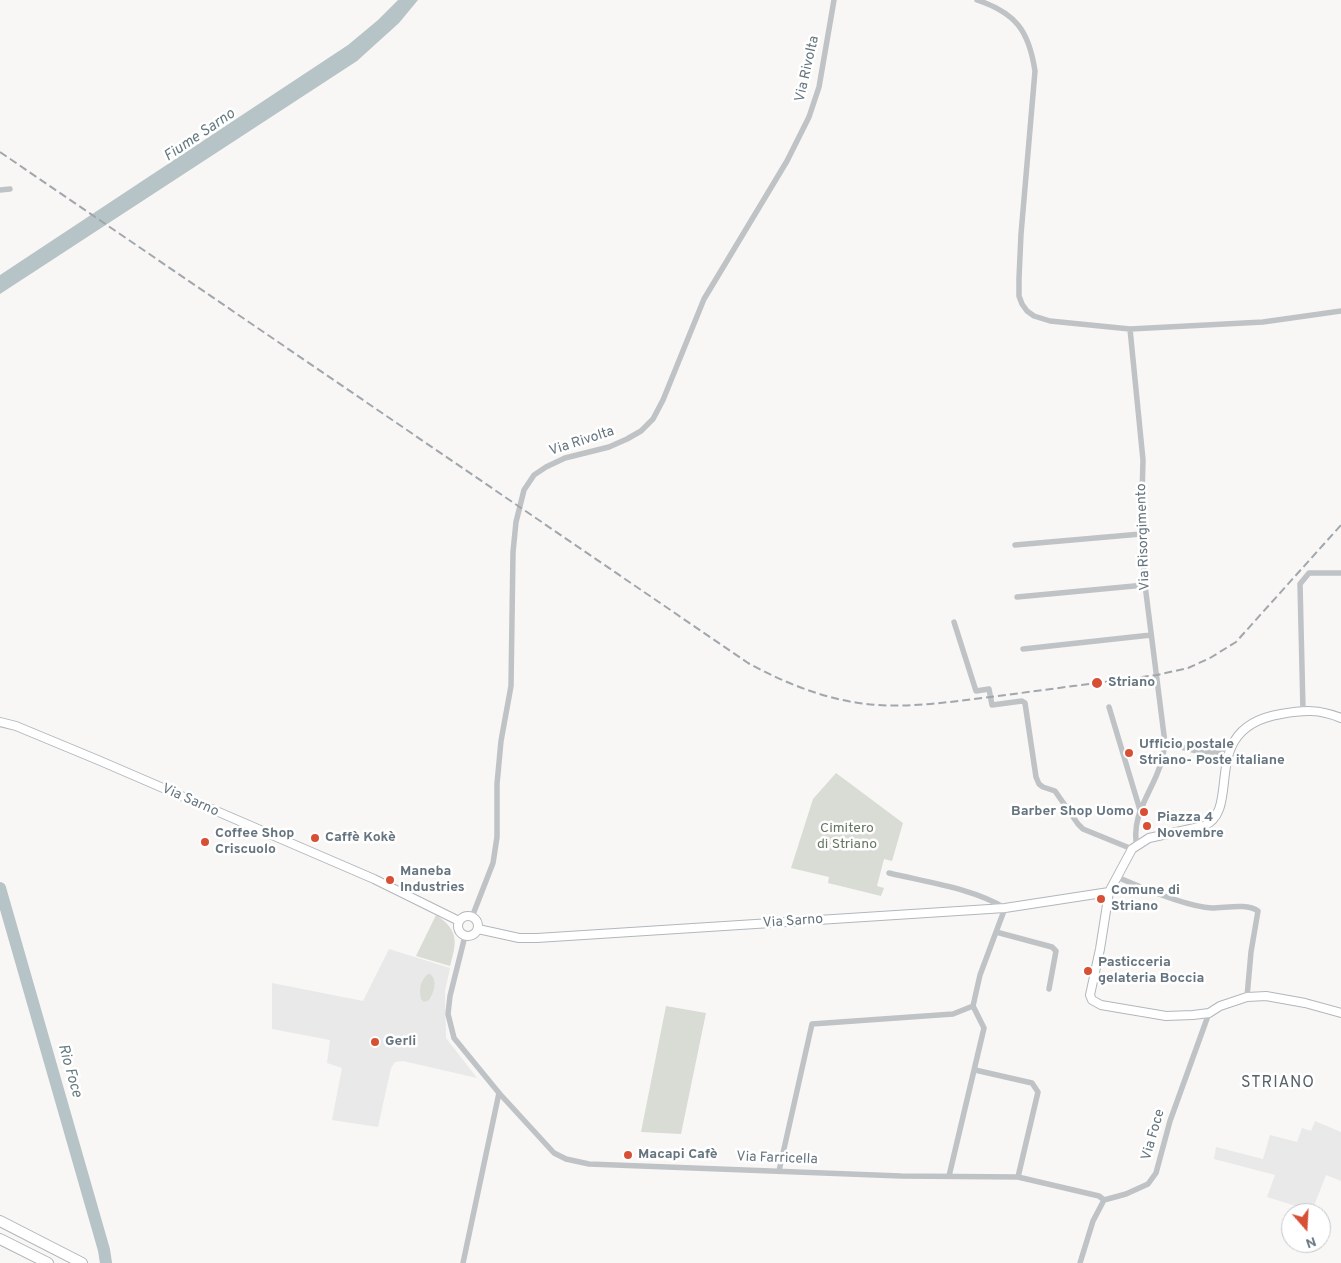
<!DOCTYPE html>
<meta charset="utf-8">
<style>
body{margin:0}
#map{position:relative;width:1341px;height:1263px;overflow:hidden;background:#f8f7f5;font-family:Overpass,sans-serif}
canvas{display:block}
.north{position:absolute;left:1281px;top:1203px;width:50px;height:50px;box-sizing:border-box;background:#fff;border:1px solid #c1c7cb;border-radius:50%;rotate:161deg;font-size:14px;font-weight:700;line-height:20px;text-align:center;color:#65747e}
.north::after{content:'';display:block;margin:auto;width:18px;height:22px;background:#d75035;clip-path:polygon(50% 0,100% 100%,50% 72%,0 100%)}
</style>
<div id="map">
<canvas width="1341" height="1263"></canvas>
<div class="north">N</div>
</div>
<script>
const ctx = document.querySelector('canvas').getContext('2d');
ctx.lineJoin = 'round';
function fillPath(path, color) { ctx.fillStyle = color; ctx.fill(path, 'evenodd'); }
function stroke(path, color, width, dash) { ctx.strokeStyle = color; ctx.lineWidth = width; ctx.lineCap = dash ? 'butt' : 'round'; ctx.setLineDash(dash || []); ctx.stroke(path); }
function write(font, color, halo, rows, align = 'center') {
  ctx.font = font + ' Overpass,sans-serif'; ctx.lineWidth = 5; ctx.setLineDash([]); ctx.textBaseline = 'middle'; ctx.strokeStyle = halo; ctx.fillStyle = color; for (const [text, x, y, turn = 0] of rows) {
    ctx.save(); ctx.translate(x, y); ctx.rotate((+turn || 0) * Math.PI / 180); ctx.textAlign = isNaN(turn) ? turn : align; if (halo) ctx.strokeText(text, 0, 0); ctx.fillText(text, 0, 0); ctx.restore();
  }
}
fillPath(new Path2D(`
 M389,949L450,968L445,991L446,1038L477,1078L403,1061L395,1062L391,1068L378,1127L332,1120L342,1068L327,1063L330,1040L272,1029V983L363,1001Z
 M1315,1121L1341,1132V1181L1326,1175L1312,1211L1267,1197L1275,1175L1214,1159L1216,1147L1263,1159L1270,1135L1297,1142L1302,1128L1311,1131Z`), '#e8e9e8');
fillPath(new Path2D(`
 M836,773L903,823L892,861L884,859L877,886L884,888L881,896L828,883L829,877L791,868L813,799Z
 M436,915C459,930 457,942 450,966L416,956Z
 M428,974H430C438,981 434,992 429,1000L424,1002L421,999C419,989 420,981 428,974Z
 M666,1006L706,1013L681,1134L641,1132Z`), '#d8dcd4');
fillPath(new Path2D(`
 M398,0H418L399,23L357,61L0,294V275L348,45L378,20Z`), '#b7c4c7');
stroke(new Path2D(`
 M0,888L104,1250L106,1263`), '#b7c4c7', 12);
const secondary = new Path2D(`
 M1341,718C1319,709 1304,710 1281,714C1196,728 1244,808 1204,826L1149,838L1132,849L1109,892L1100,949L1090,995L1092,1000L1101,1005L1166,1016L1193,1015L1209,1013L1220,1006L1247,997L1266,996L1305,1003L1341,1013
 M0,722L16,726L98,760L374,879L459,921
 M458 926a10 10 0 1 1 20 0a10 10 0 1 1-20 0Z
 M478,929L519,938H537L1005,908L1109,892`);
const motorway = new Path2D(`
 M0,1221L82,1263
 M0,1239L48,1263`);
stroke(secondary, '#b1b7bb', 10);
stroke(motorway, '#b2b6b9', 12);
stroke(new Path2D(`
 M977,0C1016,13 1029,31 1035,71L1021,234L1019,278V296L1022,304L1027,311L1034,316L1050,321L1130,329L1263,322L1341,311
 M0,190L10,189
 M1130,329L1143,460L1141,534L1145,585L1165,743C1164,750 1163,757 1161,763C1153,791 1130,815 1137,846
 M1015,545L1141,534
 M1017,597L1145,585
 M954,622L976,691L989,689L992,705L1022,701L1025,703L1036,777L1039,784L1043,787L1055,791L1078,824L1083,829L1132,849
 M1023,649L1151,635
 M1109,707L1140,810
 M1303,710L1300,584L1309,573H1341
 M1165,743L1197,751L1229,753
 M889,873C926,882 972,888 1005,908L980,975L973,1006L984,1028L949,1176
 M1117,877C1140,887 1188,907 1212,908C1226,908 1247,903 1258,911L1251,952L1247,997
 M472,917L493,863L497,837V784L501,741L511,686L513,552L516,522L524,490L534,475L546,467L565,458L609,447L627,439L641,431L653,419L663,400L704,299L787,161L809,117L819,87L834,0
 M996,932L1052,947L1056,951L1049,989
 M465,936L450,996L448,1014L454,1038L499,1093L554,1153L566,1159L589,1164L901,1176L1018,1177L1099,1196L1104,1200
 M975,1070L1032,1083L1038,1092L1018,1177
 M779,1171L812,1024L953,1014L973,1006
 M463,1263L499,1093
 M1080,1263L1093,1221L1104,1200L1126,1194L1148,1184L1156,1173L1170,1121L1209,1013`), '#bfc3c6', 5.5);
stroke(secondary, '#fff', 8);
stroke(motorway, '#fff', 10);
stroke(new Path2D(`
 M0,152L748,663C785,683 824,699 866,704C910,709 955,701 998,696C1051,689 1104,682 1157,675L1188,668L1210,658L1236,642L1341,525`), '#a1a7ac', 2, [8, 4]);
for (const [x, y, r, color] of [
 [1097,683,6,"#d75035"],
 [1129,753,5,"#d75035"],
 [1144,812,5,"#d75035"],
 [1147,826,5,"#d75035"],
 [315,838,5,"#d75035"],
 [205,842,5,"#d75035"],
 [390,880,5,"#d75035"],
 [1101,899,5,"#d75035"],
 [1088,971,5,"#d75035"],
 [375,1042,5,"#d75035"],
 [628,1155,5,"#d75035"]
]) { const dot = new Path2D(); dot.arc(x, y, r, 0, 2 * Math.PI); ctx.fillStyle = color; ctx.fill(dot); stroke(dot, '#fff', 2); }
write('14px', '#65747e', '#fff', [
 ["Via Rivolta",808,69,-77],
 ["Via Rivolta",582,442,-18],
 ["Via Risorgimento",1144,537,-92],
 ["Via Sarno",190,801,24],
 ["Via Sarno",793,922,-4],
 ["Via Foce",1154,1135,-74],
 ["Via Farricella",777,1159,2]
]);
write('bold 14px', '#65747e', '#fff', [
 ["Striano",1108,683],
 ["Ufficio postale",1139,745],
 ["Striano- Poste italiane",1139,761],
 ["Barber Shop Uomo",1134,812,"right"],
 ["Piazza 4",1157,818],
 ["Novembre",1157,834],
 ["Coffee Shop",215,834],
 ["Criscuolo",215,850],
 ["Caffè Kokè",325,838],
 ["Maneba",400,872],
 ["Industries",400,888],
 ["Comune di",1111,891],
 ["Striano",1111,907],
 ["Pasticceria",1098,963],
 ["gelateria Boccia",1098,979],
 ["Gerli",385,1042],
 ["Macapi Cafè",638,1155]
], 'left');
write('14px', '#677663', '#fff', [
 ["Cimitero",847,829],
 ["di Striano",847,845]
]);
write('italic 15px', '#647a7f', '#fff', [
 ["Fiume Sarno",200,136,-34],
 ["Rio Foce",69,1071,74]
]);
ctx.letterSpacing = '1px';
write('16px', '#566269', '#fff', [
 ["STRIANO",1278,1084]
]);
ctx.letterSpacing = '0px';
</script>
